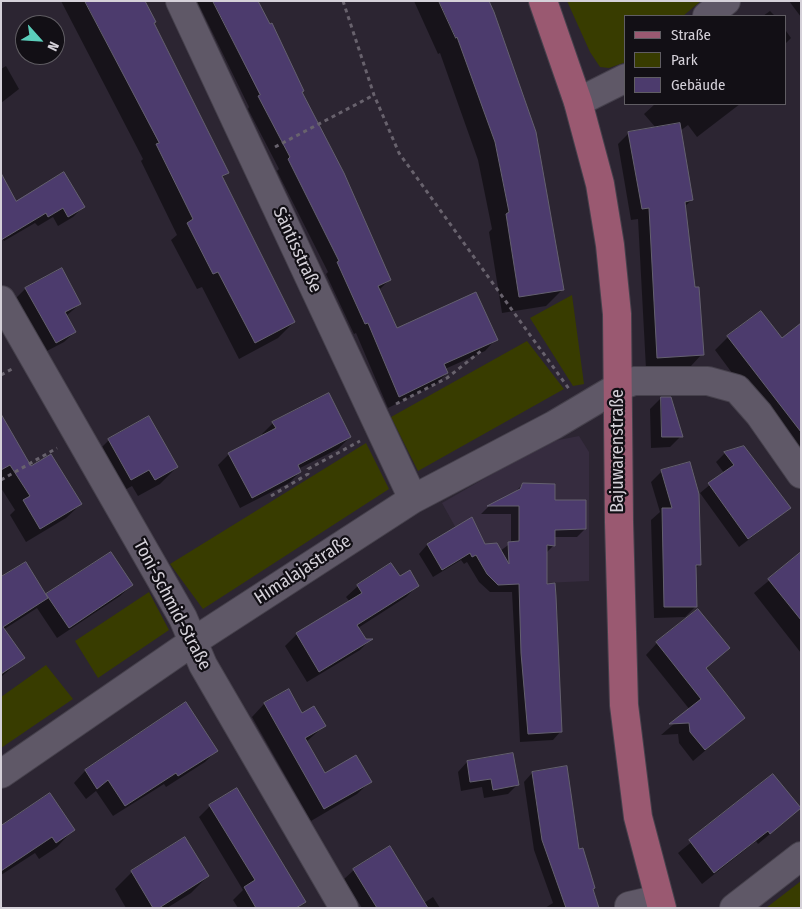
<!DOCTYPE html>
<meta charset="utf-8">
<style>
body{margin:0}
#map{position:relative;width:802px;height:909px;overflow:hidden;background:#2c2532;font-family:"Fira Sans Condensed",sans-serif}
canvas{display:block}
.frame{position:absolute;inset:0;border:2px solid #d5d1d9;pointer-events:none}
.legend{position:absolute;left:624px;top:15px;width:162px;height:90px;box-sizing:border-box;background:#120f15;border:1px solid #605d63;margin:0;padding:6px 9px;list-style:none;font-size:15px;color:#d5d1d9}
.legend li{display:flex;align-items:center;gap:10px;height:25px}
.legend b{width:25px;border:1px solid #605d63}
.north{position:absolute;left:15px;top:15px;width:50px;height:50px;box-sizing:border-box;background:#120f15;border:1px solid #605d63;border-radius:50%;rotate:116deg;font-size:14px;font-weight:700;line-height:20px;text-align:center;color:#d5d1d9}
.north::after{content:'';display:block;margin:auto;width:18px;height:22px;background:#5bcebb;clip-path:polygon(50% 0,100% 100%,50% 72%,0 100%)}
</style>
<div id="map">
<canvas width="802" height="909"></canvas>
<div class="frame"></div>
<ul class="legend">
<li><b style="height:6px;background:#9a5971"></b>Straße</li>
<li><b style="height:14px;background:#383c00"></b>Park</li>
<li><b style="height:14px;background:#4c3b6d"></b>Gebäude</li>
</ul>
<div class="north">N</div>
</div>
<script>
const ctx = document.querySelector('canvas').getContext('2d');
ctx.lineJoin = 'round';
function fillPath(path, color) { ctx.fillStyle = color; ctx.fill(path, 'evenodd'); }
function stroke(path, color, width, dash) { ctx.strokeStyle = color; ctx.lineWidth = width; ctx.lineCap = dash ? 'butt' : 'round'; ctx.setLineDash(dash || []); ctx.stroke(path); }
function write(font, color, halo, rows, align = 'center') {
  ctx.font = font + ' "Fira Sans Condensed",sans-serif'; ctx.lineWidth = 4.5; ctx.setLineDash([]); ctx.textBaseline = 'middle'; ctx.strokeStyle = halo; ctx.fillStyle = color; for (const [text, x, y, turn = 0] of rows) {
    ctx.save(); ctx.translate(x, y); ctx.rotate((+turn || 0) * Math.PI / 180); ctx.textAlign = isNaN(turn) ? turn : align; if (halo) ctx.strokeText(text, 0, 0); ctx.fillText(text, 0, 0); ctx.restore();
  }
}
fillPath(new Path2D(`
 M579,436L589,452V581L498,585L487,574L476,555L472,557L442,503L548,442Z`), '#362c3f');
fillPath(new Path2D(`
 M567,1H701L683,16H626V62L609,68L600,67L590,52Z
 M572,295L584,384L573,386L530,318Z
 M527,341L564,389L418,471L391,417Z
 M366,443L389,489L203,609L170,564Z
 M149,592L169,630L98,678L75,641Z
 M46,665L73,699L1,748V697Z
 M801,881V908H766Z`), '#383c00');
fillPath(new Path2D(`
 M61,1H143L227,172L222,178L294,322L278,338L239,359L202,287L197,289L171,240L177,235L141,161L143,159Z
 M197,1H258L301,93L326,141L327,140L390,279L379,290L397,330L496,339L485,351L445,369L447,373L436,384L388,408L356,333L354,334L326,274L328,272L277,171L279,169L248,109L249,107Z
 M414,1H488L563,289L546,306L502,313L489,232L492,229L478,160L440,53L438,54Z
 M789,1H801V17Z
 M770,11L775,16H763Z
 M786,31L791,38L786,43Z
 M6,66L19,89L1,103V69Z
 M655,104H740L697,137L688,125L680,131L692,200L684,207L702,354L691,366L646,369L638,219L631,220L618,144L629,133L656,128L644,114Z
 M84,206L73,217L58,226L53,217L38,226L35,223L4,241L1,236V212Z
 M62,270L80,304L66,316L75,332L64,342L45,352L15,299L25,289Z
 M728,337L781,340L801,349V466L715,350Z
 M661,398L681,436L670,447L651,448L650,409Z
 M149,417L177,467L160,484L138,496L132,486L114,496L92,457L109,440Z
 M1,418L30,467L81,504L66,518L26,542L10,515L15,510L1,488Z
 M273,423L350,437L338,449L298,469L300,472L289,483L240,508L218,465L229,454L263,436L262,434Z
 M725,453L790,508L739,547L700,493L724,473L716,462Z
 M662,471L699,565L695,569L696,606L685,617L654,618L651,520L660,512L651,482Z
 M523,484L554,502L585,529L577,537H554V545L545,554V585L561,731L553,740L520,742L512,592H490L479,582L467,562L464,564L461,560L433,577L419,554L427,545L471,519L484,545L500,551L511,543V514H481L488,507L514,493Z
 M801,554V653L754,593Z
 M1,578L46,597L132,585L120,596L57,638L37,608L3,630L23,658L1,677Z
 M399,578L417,586L406,597L358,628L365,640H370L360,650L307,682L285,646L297,634L350,602L346,597L358,586Z
 M657,643L728,648L705,669L744,718L693,761L679,743L678,734L661,735L690,710L646,655Z
 M186,703L216,751L205,762L166,787L164,784L113,816L96,791L86,799L74,783L85,771Z
 M264,704L324,726L306,742L324,774L370,782L357,794L311,821L252,717Z
 M512,754L517,785L508,794L484,798L482,787L461,791L458,772L467,762Z
 M532,773L578,851L582,850L599,908H545L553,903L534,850L524,782Z
 M773,776L788,819L758,844L756,841L702,884L678,853Z
 M210,806L304,902L298,908H238L233,900L243,890L199,817Z
 M1,827L73,830L57,847L39,859L35,853L1,875Z
 M185,839L208,876L191,893L167,908H126L115,889L132,872Z
 M389,847L424,903L433,897L440,908H362L344,879L354,870Z`), '#0007');
const building = new Path2D(`
 M85,1H145L156,22L154,23L229,173L222,176L295,322L255,343L218,272L213,274L187,223L193,219L156,144L159,143Z
 M213,1H258L270,24L272,23L304,91L302,92L344,173L391,280L378,286L397,328L476,292L498,340L444,364L448,373L399,397L368,323L365,324L337,262L339,261L288,159L290,157L258,96L260,95Z
 M439,1H489L494,12L536,132L564,290L519,297L506,214L509,212L495,142L457,37L456,38Z
 M680,123L693,200L685,202L695,287H699L704,355L657,358L649,208L642,209L628,132Z
 M64,172L85,207L68,217L63,208L48,217L46,213L1,240V173L16,201Z
 M62,268L81,304L65,312L76,332L56,343L25,288Z
 M761,311L782,338L801,323V432L727,336Z
 M329,393L351,437L298,465L301,472L252,498L228,453L276,428L272,422Z
 M661,397H671L683,437H662Z
 M1,414L31,466L51,454L82,504L40,529L23,500L30,496L10,465L1,470Z
 M149,416L178,467L155,480L149,470L131,480L108,439Z
 M744,446L791,508L748,539L708,483L734,465L724,452Z
 M690,462L699,494L701,565H696L697,607H664L662,508H672L661,470Z
 M523,483L555,484V500H586V529L555,530V546L547,545V584L555,583L556,596L562,732L528,734L521,653L519,584L498,585L487,574L476,555L472,557L470,553L442,570L427,544L472,517L485,544L497,543L509,564L508,542L519,541V506H487L520,489Z
 M111,552L133,585L69,628L46,594Z
 M801,552V620L768,579Z
 M26,562L48,598L3,627L25,658L1,674V577Z
 M391,563L400,576L410,570L419,586L357,625L366,639H373L319,672L296,633L362,593L357,585Z
 M698,609L730,648L706,668L745,718L705,750L690,732L689,723L669,724L701,699L656,642Z
 M289,689L302,713L314,706L326,726L305,738L325,773L356,755L372,782L324,809L264,703Z
 M186,702L218,751L178,776L176,773L125,806L108,780L97,789L85,770Z
 M513,753L519,785L493,790L491,779L470,782L467,761Z
 M567,766L579,849L583,848L595,888L593,889L599,908H566L542,840L532,772Z
 M773,774L801,808L770,834L768,831L714,873L689,840Z
 M237,788L306,902L296,908H256L244,887L255,880L209,805Z
 M50,793L75,830L56,843L52,837L1,871V826Z
 M185,837L209,876L159,908H153L131,871Z
 M390,846L428,908H377L353,869Z`);
fillPath(building, '#4c3b6d');
stroke(building, '#64606f', 1);
const minor = new Path2D(`
 M180,1L413,499
 M707,16L726,1
 M578,102L626,78
 M1,300L183,618L203,665L344,908
 M1,774L194,641L413,499L554,425L618,387L634,381H708L737,389L759,414L801,474
 M629,906L659,899
 M734,908L801,856`);
const major = new Path2D(`
 M543,1L578,102L600,184L610,245L617,314L619,522L624,705L638,817L662,908`);
stroke(minor, '#46414c', 30);
stroke(major, '#46414c', 30);
stroke(new Path2D(`
 M343,1L374,95L399,153L569,389
 M275,147L374,95
 M1,375L12,369
 M396,404L447,378L481,351
 M1,480L57,448
 M271,496L308,474V469L360,441`), '#68626d', 3, [4, 4]);
stroke(minor, '#5f5867', 28);
stroke(major, '#9a5971', 28);
write('18px', '#d5d1d9', '#120f15', [
 ["Säntisstraße",297,250,65],
 ["Bajuwarenstraße",618,451,-90],
 ["Himalajastraße",303,570,-33],
 ["Toni-Schmid-Straße",172,605,62]
]);
</script>
